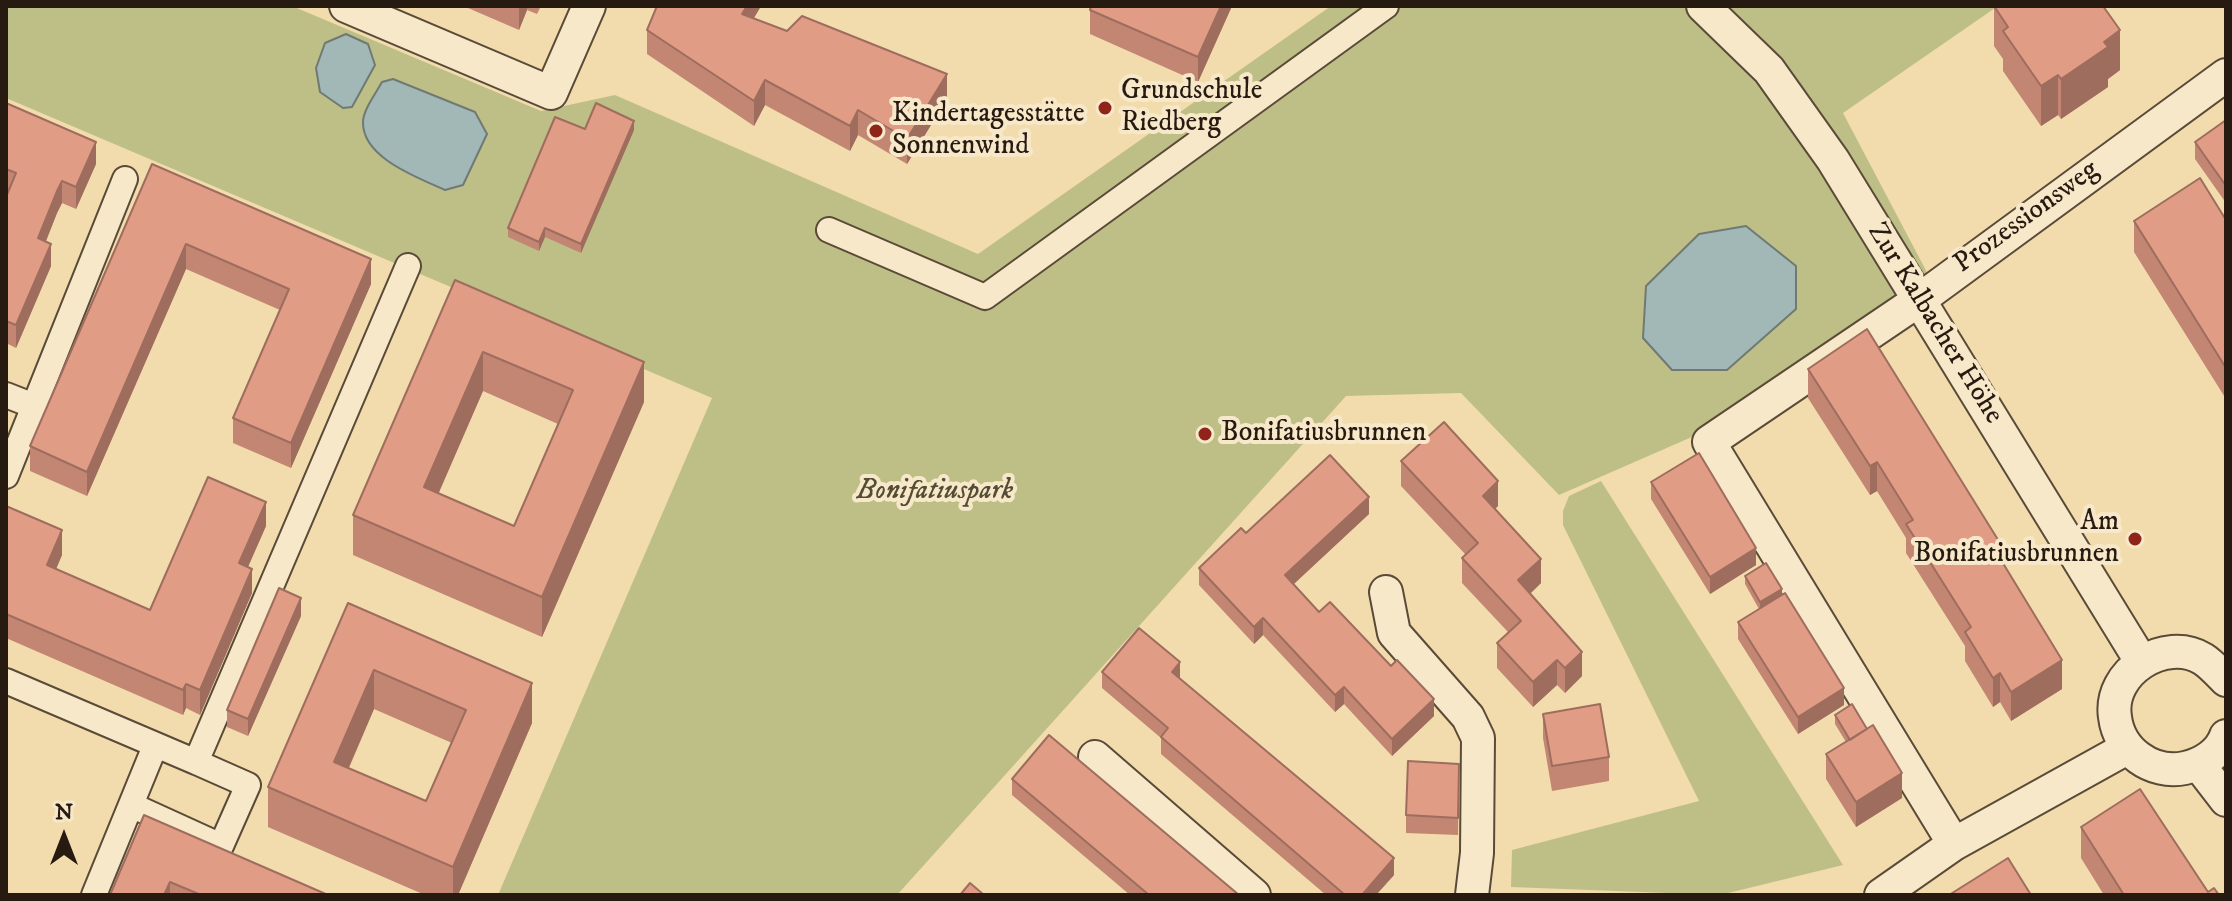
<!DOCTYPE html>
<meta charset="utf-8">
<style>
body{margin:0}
#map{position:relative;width:2232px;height:901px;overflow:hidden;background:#f2dcad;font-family:"IM FELL DW Pica",serif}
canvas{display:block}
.frame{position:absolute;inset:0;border:8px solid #271a11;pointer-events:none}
.north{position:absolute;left:24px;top:797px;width:80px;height:80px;-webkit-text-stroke:6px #f7e8ca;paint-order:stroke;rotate:0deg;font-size:22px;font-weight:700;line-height:32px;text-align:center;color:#271a11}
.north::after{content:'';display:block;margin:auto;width:28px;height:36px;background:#271a11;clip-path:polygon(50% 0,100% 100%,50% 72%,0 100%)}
</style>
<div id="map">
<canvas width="2232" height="901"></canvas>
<div class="frame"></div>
<div class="north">N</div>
</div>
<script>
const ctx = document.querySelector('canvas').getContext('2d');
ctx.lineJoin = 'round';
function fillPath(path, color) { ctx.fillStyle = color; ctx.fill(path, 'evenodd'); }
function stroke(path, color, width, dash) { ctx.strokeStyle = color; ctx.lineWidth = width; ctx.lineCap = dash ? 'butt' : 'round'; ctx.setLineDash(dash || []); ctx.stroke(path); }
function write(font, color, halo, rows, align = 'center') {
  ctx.font = font + ' "IM FELL DW Pica",serif'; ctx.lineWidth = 8; ctx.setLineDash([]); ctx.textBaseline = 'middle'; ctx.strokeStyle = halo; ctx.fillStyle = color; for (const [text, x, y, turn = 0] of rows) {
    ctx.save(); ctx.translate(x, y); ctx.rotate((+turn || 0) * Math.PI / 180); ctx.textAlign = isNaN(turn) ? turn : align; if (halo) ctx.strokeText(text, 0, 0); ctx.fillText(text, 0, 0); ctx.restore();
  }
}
fillPath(new Path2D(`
 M6,6H292L541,111L615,95L978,254L1331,6H1998L1843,113L1931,280L1701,433L1559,495L1461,393L1346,396L897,895H498L712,398L6,98Z
 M1601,481L1843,865L1720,895L1511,887L1512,850L1699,801L1563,525V511L1569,496Z`), '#bebf87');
const water = new Path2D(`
 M346,34L368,44L375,65L352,107L343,108L320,92L316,68L325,43Z
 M393,79L475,112L487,134L463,185L445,190C419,178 362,158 363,122C363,110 376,93 382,82Z
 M1746,226L1796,266V309L1727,370H1672L1643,338L1646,286L1699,234Z`);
fillPath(water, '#a1b8b6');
stroke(water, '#707974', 2);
const pedestrian = new Path2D(`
 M829,230L985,297L1386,6
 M6,395L34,406
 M6,476L125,179
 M6,681L196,762L408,266
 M131,805L221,846L248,785L196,762
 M94,895L155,746`);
const minor = new Path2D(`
 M346,6L551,93L589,6
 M1703,6L1769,70L1833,160L2141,661
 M1386,592L1394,633L1468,717L1478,738L1477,853L1472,895
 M2226,680C2219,673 2211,664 2203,659C2165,636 2108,672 2115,717C2119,751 2152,775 2185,768C2203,764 2220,753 2226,736
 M1095,757L1254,895
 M2199,765L2226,800
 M1954,844L1709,442L1919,300L2226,75
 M1881,895L1954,844L2127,748`);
stroke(pedestrian, '#5a4a38', 28);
stroke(minor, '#5a4a38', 36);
stroke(pedestrian, '#f7e8ca', 24);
stroke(minor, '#f7e8ca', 32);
fillPath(new Path2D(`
 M468,6H541L537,14L527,10L519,30L468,8Z
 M657,6H761L754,18L947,99L907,164L858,135L850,151L765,105L754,126L647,54V30Z
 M1091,6H1232L1198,82L1090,34V10Z
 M1994,6L2120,70L2108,79V87L2061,119L2058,115L2041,126L2003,71V59L1994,46Z
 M6,103L96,164L76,209L62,203L57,213L46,241L51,266L16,348L6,343V197L8,192L6,191Z
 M2226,120V203L2195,159V142Z
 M585,129L634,130L581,253L545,237L539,251L508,237V228Z
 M152,164L371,284L291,468L233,443V418L280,310L186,269L87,496L30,471V446Z
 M2226,220V399L2134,252V221Z
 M455,280L644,402L542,637L353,555V515ZM483,391L558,424L514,526L438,493Z
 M1808,369L2005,566L2062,689L2011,721L2000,702L1993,707L1965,661V646L1906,553V538L1877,491L1870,495L1808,398Z
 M1401,461L1498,506L1495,509L1541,583L1530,594L1582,676L1565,693L1557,685L1533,707L1497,668V643L1508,632L1462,583V558L1466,555L1401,486Z
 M1651,482L1756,565L1710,594L1651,499Z
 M6,506L62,555L56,569L150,610L266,526L248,567L252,593L200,715L186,708L183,715L6,638Z
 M1369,514L1294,584L1319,612L1434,716L1392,756L1344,704L1335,712L1263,635L1254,644L1199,585V568L1246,533Z
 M1745,576L1782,595L1844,705L1798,734L1738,639V622L1759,609L1745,584Z
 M348,603L532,723L458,895H425L268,827V787ZM374,709L452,743L426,801L349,768Z
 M301,616L248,736L227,727V710Z
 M1102,672L1180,679L1394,875L1376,895H1326L1161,754V738L1102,688Z
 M1543,714L1609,757V781L1552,791L1543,738Z
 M1835,715L1902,798L1856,827L1826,779V754L1846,742L1835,724Z
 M1459,764L1458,835L1406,833V815Z
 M1012,779L1239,895H1130L1012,795Z
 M144,815L328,895H110Z
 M2081,827L2208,892L2219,895H2104L2081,858Z`), '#c28673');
fillPath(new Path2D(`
 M519,6H527V10L519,30Z
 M747,6H761L742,38V14Z
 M1221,6H1232L1198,82V57Z
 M2120,30V70L2108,79V87L2061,119V79L2104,42Z
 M947,74V99L907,164V139Z
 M2058,75V115L2041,126V86Z
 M765,80V105L754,126V101Z
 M858,110V135L850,151V126Z
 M634,121V130L581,253V244Z
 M96,142V164L76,209V187Z
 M62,181V203L57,213L38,261V238L57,191Z
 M545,228V237L539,251V242Z
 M51,244V266L16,348V325Z
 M186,244V269L87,496V472Z
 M371,259V284L291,468V443Z
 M483,352V391L424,527V487Z
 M644,362V402L542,637V597Z
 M1877,462V491L1870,495V466Z
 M1498,481V506L1483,520V496Z
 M1369,497V514L1285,592V575Z
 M266,502V526L239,587V563Z
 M62,530V555L47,590V565Z
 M1756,548V565L1710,594V577Z
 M2005,551V580L1998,555Z
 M1541,559V583L1518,605V580Z
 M252,569V593L200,715V690Z
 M1782,589V598L1760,611V602Z
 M301,598V616L248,736V719Z
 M1263,618V635L1254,644V627Z
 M1582,652V676L1565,693V668Z
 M1557,660V685L1533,707V682Z
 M2062,660V689L2011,721V692Z
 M1180,662V679L1172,672Z
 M374,670V709L334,801V762Z
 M2000,673V702L1993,707V678Z
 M532,683V723L458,895H453V867Z
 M186,684V708L183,715V690Z
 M1344,687V704L1335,712V695Z
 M1844,688V705L1798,734V717Z
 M1434,699V716L1392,756V739Z
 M1902,773V798L1856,827V802Z
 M1394,858V875L1376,895H1362Z
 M170,882V895H164Z`), '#9e6d5e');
const building = new Path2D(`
 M657,6H747L742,14L787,31L802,16L947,74L907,139L858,110L850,126L765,80L754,101L647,30Z
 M1091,6H1221L1198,57L1090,10Z
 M1994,6H2103L2120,30L2104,42L2108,47L2061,79L2058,75L2041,86L2003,31L2008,27Z
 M6,103L96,142L76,187L62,181L57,191L38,238L51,244L16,325L6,321V197L16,173L6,169Z
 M596,103L634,121L581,244L545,228L539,242L508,228L555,117L585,129Z
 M2226,120V186L2195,142Z
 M152,164L371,259L291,443L233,418L289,289L186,244L87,472L30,446Z
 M2200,178L2226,220V235H2225L2226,238V368L2134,221Z
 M455,280L644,362L542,597L353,515ZM483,352L573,390L514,526L424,487Z
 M1867,329L2005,551L1998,555L2062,660L2011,692L2000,673L1993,678L1965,632L1971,627L1906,524L1913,520L1877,462L1870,466L1808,369Z
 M1444,422L1498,481L1483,496L1541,559L1518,580L1582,652L1565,668L1557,660L1533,682L1497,643L1521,621L1462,558L1478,543L1401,461Z
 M1699,453L1756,548L1710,577L1651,482Z
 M1330,455L1369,497L1285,575L1319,612L1330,602L1391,666L1397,660L1434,699L1392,739L1344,687L1335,695L1263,618L1254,627L1199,568L1241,528L1246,533Z
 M208,477L266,502L239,563L252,569L200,690L186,684L183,690L6,614V506L62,530L47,565L150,610Z
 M1766,563L1782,589L1760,602L1745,576Z
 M279,588L301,598L248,719L227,710Z
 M1785,593L1844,688L1798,717L1738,622Z
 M348,603L532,683L453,867L268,787ZM374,670L466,710L426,801L334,762Z
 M1139,628L1180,662L1172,672L1394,858L1362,895H1345L1161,737L1168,728L1102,672Z
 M1600,704L1609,757L1552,766L1543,714Z
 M1852,704L1867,729L1850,740L1835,715Z
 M1873,725L1902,773L1856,802L1826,754Z
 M1049,735L1239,895H1149L1012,779Z
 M1408,761L1459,764L1458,818L1406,815Z
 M2140,789L2208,892L2214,888L2219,895H2124L2081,827Z
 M144,815L328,895H201L170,882L164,895H110Z
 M2008,858L2031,895H1949Z
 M970,883L984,895H960Z`);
fillPath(building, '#e19c86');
stroke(building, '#9e6d5e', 2);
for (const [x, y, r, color] of [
 [1105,108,8,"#8f2418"],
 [876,131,8,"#8f2418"],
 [1205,434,8,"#8f2418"],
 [2135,539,8,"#8f2418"]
]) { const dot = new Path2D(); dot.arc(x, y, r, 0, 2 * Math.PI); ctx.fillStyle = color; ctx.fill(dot); stroke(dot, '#f7e8ca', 3); }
write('28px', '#271a11', '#f7e8ca', [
 ["Grundschule",1121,92],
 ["Riedberg",1121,124],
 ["Kindertagesstätte",892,115],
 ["Sonnenwind",892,147],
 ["Bonifatiusbrunnen",1221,434],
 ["Am",2119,523,"right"],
 ["Bonifatiusbrunnen",2119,555,"right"]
], 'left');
write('28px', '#271a11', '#f7e8ca', [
 ["Prozessionsweg",2027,218,-36],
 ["Zur Kalbacher Höhe",1934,324,58]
]);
write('italic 28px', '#544c34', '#f7e8ca', [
 ["Bonifatiuspark",935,492]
]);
</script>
